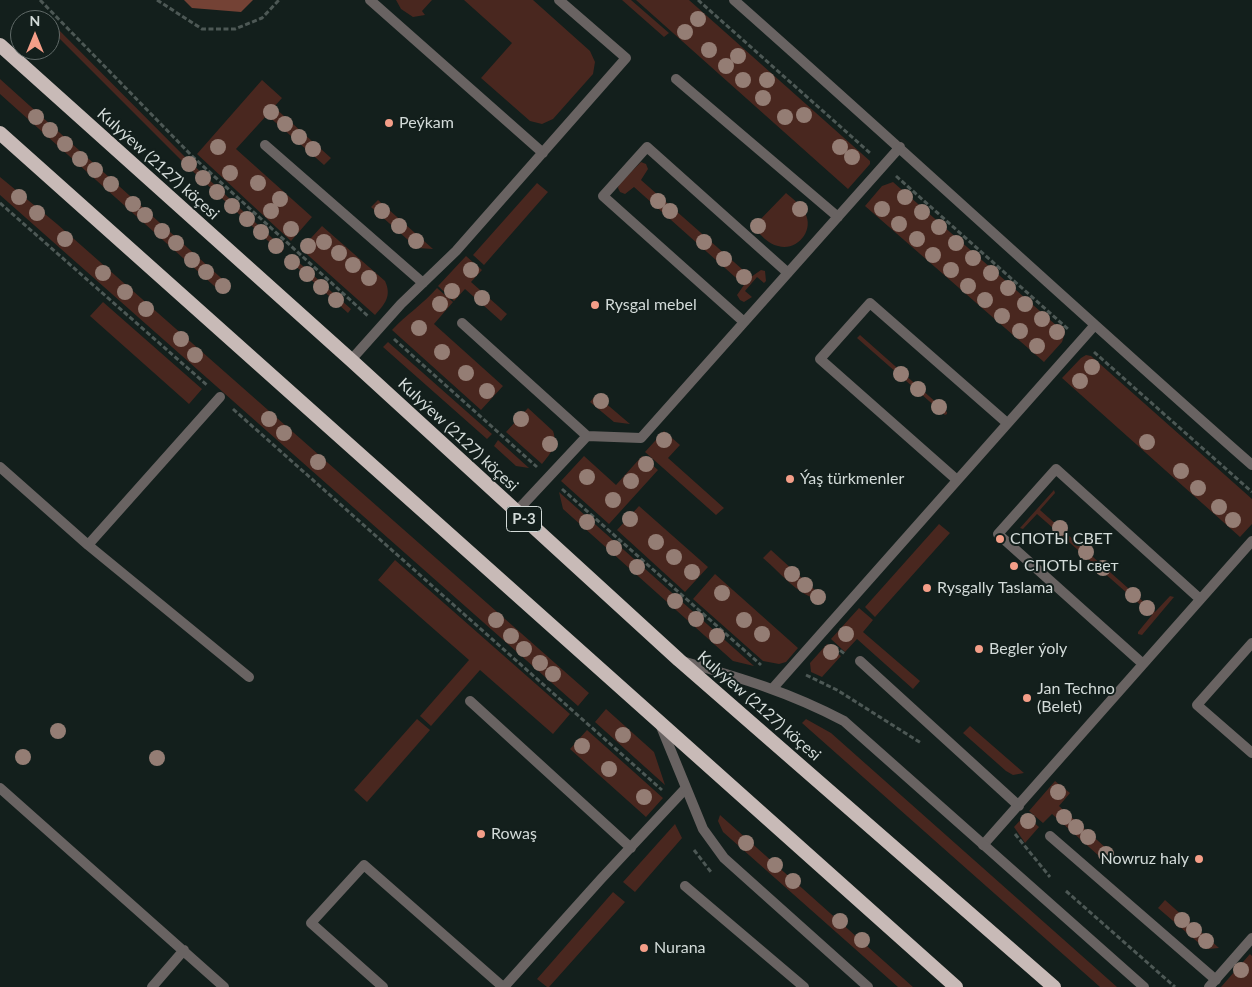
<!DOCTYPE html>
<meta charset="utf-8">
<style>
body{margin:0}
#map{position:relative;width:1252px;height:987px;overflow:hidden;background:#131f1c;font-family:Lato,sans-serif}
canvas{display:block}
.north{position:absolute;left:10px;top:10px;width:50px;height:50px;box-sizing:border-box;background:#131f1c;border:1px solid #606a68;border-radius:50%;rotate:0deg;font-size:14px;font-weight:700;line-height:20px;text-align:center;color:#d3dbd9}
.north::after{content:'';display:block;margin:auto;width:18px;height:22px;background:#f49e88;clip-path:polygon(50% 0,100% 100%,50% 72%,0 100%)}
</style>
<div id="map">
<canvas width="1252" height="987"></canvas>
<div class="north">N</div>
</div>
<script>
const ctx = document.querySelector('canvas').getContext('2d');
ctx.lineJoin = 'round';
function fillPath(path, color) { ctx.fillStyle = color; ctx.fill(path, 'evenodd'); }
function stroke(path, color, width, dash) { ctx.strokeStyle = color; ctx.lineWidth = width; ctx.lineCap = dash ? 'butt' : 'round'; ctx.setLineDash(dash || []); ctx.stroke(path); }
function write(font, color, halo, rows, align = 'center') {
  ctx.font = font + ' Lato,sans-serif'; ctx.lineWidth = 4; ctx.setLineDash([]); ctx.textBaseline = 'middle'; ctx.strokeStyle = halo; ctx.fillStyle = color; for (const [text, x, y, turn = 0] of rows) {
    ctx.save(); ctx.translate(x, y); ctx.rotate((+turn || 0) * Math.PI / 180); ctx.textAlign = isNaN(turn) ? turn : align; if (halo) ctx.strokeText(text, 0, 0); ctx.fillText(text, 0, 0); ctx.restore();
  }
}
fillPath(new Path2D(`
 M396,0H432L422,11L425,15L413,17L401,9Z
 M464,0H533L590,51L595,62L593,74L553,119L542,124L530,121L481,78L512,43Z
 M622,0H631L669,33L664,37Z
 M636,0H689L870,161V164L848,189Z
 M50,21L189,161L284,249L281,253L186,165L50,29Z
 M0,79L229,285L222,293L0,94Z
 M262,80L282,98L274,107L331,158L324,165L267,115L236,149L312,217L291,241L197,154Z
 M641,162L646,164L648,169L641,180L751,277L761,270L765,271L766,281L764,283L757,277L745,291L752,297L744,302L740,300L737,295L744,285L634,187L625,194L620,192L618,188L619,184Z
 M0,177L57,224L589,693L578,706L0,195Z
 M893,182L1065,333L1062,342L1044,362L865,206L882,186Z
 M537,183L548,192L484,265L473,255Z
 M786,193C793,199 801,205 805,213C815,231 796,252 778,246C768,244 760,234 753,227Z
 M378,200L433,249L417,248L371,207Z
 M322,226L385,281C392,296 385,304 375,315L301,249Z
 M466,256L482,270L471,282L507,314L501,321L465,289L454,301L438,286Z
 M294,258L351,309L348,313L290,261Z
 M437,288L453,302L434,324L503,386L481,410L392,330C406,315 423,304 437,288Z
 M103,302L202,389L189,404L90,316Z
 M860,335L947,412V414L945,415L857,338Z
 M388,342L492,434L487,439L383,347Z
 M1086,355L1091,356L1252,499V524L1240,537L1062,378L1081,358Z
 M596,395L630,424L614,422L590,402Z
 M528,408L553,431C558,445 551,453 542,464L506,432Z
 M664,431L680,445L668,458L724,508L716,515L645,452Z
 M498,440L529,468L516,466L494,446Z
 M584,456L616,485L642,456L658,470L609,524L561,481Z
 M1054,490L1055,493L1040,510L1155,612L1170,596L1174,597L1142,635L1138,634V632L1152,615L1037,514L1023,529L1020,528Z
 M559,492L754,666L733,661L563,509Z
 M639,506L708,567L685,592L617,530Z
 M939,524L950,533L875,617L865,607Z
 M771,550L826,600C802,601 781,573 763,558Z
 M395,560L570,714L553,734L480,670L431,726L420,716L469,660L378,580Z
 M715,574L798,648L786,662L779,664L763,661L693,599Z
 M859,608L873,620L863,632L920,681L913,689L857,639L845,652L831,639Z
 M827,644L841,656L822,677L811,672L810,663Z
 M606,709L654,752L665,785L595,722Z
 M417,719L430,730L367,802L354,790Z
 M806,719L831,733L1117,987H1100L802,723Z
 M970,726L1024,773L1013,775L1006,771L963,733Z
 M587,730L663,798L646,817L570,749Z
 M1055,781L1070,793L1059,806L1115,856L1108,864L1052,814L1043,823L1029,811Z
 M720,815L913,987H898L723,832L718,821Z
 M1025,815L1039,827L1025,843L1014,827Z
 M675,824L682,838L635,892L623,882Z
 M613,892L625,902L549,987H547L537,979Z
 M1165,900L1219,948L1208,949L1201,945L1158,908Z
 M1250,954L1252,956V987H1221Z`), '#49271f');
fillPath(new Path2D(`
 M184,0H253L241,12L192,8Z`), '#744235');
stroke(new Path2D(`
 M40,0L193,157L369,317
 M157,0L202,29H235L262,18L279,0
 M698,0L870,153
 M896,176L1068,329
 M0,203L208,386
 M394,339L537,467
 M1094,352L1252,492
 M233,409L662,790
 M562,489L761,665
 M834,646L845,654
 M806,675L837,690L921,743
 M1015,834L1050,877
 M694,850L711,872
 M1066,891L1175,987`), '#4d5855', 3, [5, 2.5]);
stroke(new Path2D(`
 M370,0L543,153
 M734,0C908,154 1078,312 1252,465
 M676,79L838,217
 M265,145L423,283
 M744,322L603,196L647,147L788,273
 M462,323L587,436
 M351,360L401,304L456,251L626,58L559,0
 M957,480L820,359L870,303L1007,423
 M516,512L587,436L641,438L900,147
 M1252,643L1197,705L1252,753
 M860,661L1019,806
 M1143,664L998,534L1056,469L1200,599
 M773,688L1094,326
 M470,701L631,848
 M0,788L224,987
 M1050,836L1216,980
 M983,845L1252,541
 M685,886L804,987
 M152,987L184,950
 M383,987L311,923L364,865L503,987
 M504,987L601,879L685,789
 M1209,987L1252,938`), '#696362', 10);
stroke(new Path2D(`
 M0,467L88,545L249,677
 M88,545L220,397
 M682,661C741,678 789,692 844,721L1144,987
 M660,724L703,829L724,858L868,987`), '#696362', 10);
stroke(new Path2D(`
 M0,45L351,360L679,660L1054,987
 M0,133L956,987`), '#c8bab7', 14);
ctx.fillStyle = '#947d74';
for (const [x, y] of [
 [698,19],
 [685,32],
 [709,50],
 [738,56],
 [726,66],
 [743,80],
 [767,80],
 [763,98],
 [271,112],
 [804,115],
 [36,117],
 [785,117],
 [285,124],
 [50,130],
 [299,137],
 [65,144],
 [218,147],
 [840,147],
 [313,149],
 [852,157],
 [80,159],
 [189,164],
 [95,170],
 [230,173],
 [203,178],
 [258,183],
 [111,184],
 [217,192],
 [19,197],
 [905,197],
 [280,199],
 [658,201],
 [133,204],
 [232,206],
 [800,209],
 [882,209],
 [271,211],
 [382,211],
 [670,211],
 [922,212],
 [37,213],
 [145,215],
 [247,219],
 [899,224],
 [399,226],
 [758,226],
 [939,227],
 [291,229],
 [162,231],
 [261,232],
 [65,239],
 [917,239],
 [416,241],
 [324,242],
 [704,242],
 [176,243],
 [956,243],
 [276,246],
 [308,246],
 [339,253],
 [933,255],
 [973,258],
 [724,259],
 [192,260],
 [292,262],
 [353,265],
 [471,270],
 [951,270],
 [206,272],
 [103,273],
 [991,273],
 [307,274],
 [744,277],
 [369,278],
 [223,286],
 [968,286],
 [321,287],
 [1008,288],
 [452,291],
 [125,292],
 [482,298],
 [336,300],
 [985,300],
 [440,304],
 [1025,304],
 [146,309],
 [1002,316],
 [1042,319],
 [419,328],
 [1020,331],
 [1057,332],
 [181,339],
 [1037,346],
 [442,352],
 [195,355],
 [1092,367],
 [466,373],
 [901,374],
 [1080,381],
 [918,389],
 [487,391],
 [601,401],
 [939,407],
 [269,419],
 [521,419],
 [284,433],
 [664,440],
 [1147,442],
 [550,444],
 [318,462],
 [646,464],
 [1181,471],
 [587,477],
 [631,481],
 [1198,488],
 [613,500],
 [1219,507],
 [630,519],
 [1233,520],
 [587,522],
 [1060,528],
 [656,542],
 [614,548],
 [1086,552],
 [674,557],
 [637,567],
 [1103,568],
 [692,572],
 [792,574],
 [805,585],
 [722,593],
 [1133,595],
 [818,597],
 [675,601],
 [1147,608],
 [696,619],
 [496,620],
 [744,620],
 [762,634],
 [846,634],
 [511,636],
 [717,636],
 [524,649],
 [831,652],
 [540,663],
 [553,674],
 [58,731],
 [623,735],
 [582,746],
 [23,757],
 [157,758],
 [609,769],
 [1058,792],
 [644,797],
 [1064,817],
 [1028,821],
 [1076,827],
 [1088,837],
 [746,843],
 [1106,854],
 [775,865],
 [793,881],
 [1182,920],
 [840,921],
 [1194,930],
 [862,940],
 [1206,941],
 [1241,970]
]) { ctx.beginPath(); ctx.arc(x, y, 8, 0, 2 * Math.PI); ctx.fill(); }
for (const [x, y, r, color] of [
 [389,123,5,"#f49e88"],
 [595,305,5,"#f49e88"],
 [790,479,5,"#f49e88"],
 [1000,539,5,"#f49e88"],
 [1014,566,5,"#f49e88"],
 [927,588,5,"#f49e88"],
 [979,649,5,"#f49e88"],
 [1027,698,5,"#f49e88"],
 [481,834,5,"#f49e88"],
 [1199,859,5,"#f49e88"],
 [644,948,5,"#f49e88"]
]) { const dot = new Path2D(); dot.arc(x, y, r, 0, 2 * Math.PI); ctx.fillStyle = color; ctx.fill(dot); stroke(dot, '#131f1c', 2); }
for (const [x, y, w] of [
 [524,519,35]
]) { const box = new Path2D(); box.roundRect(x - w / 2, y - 12.5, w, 25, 4); ctx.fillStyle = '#131f1c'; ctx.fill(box); stroke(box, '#d3dbd9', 1); }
write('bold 15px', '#d3dbd9', null, [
 ["P-3",524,519]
]);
write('16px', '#d3dbd9', '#131f1c', [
 ["Peýkam",399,123],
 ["Rysgal mebel",605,305],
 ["Ýaş türkmenler",800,479],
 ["СПОТЫ СВЕТ",1010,539],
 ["СПОТЫ свет",1024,566],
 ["Rysgally Taslama",937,588],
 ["Begler ýoly",989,649],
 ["Jan Techno",1037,689],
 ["(Belet)",1037,707],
 ["Rowaş",491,834],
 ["Nowruz haly",1189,859,"right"],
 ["Nurana",654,948]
], 'left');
write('16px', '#d3dbd9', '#131f1c', [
 ["Kulyýew (2127) köçesi",158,164,42],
 ["Kulyýew (2127) köçesi",458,435,43],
 ["Kulyýew (2127) köçesi",759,706,41]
]);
</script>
